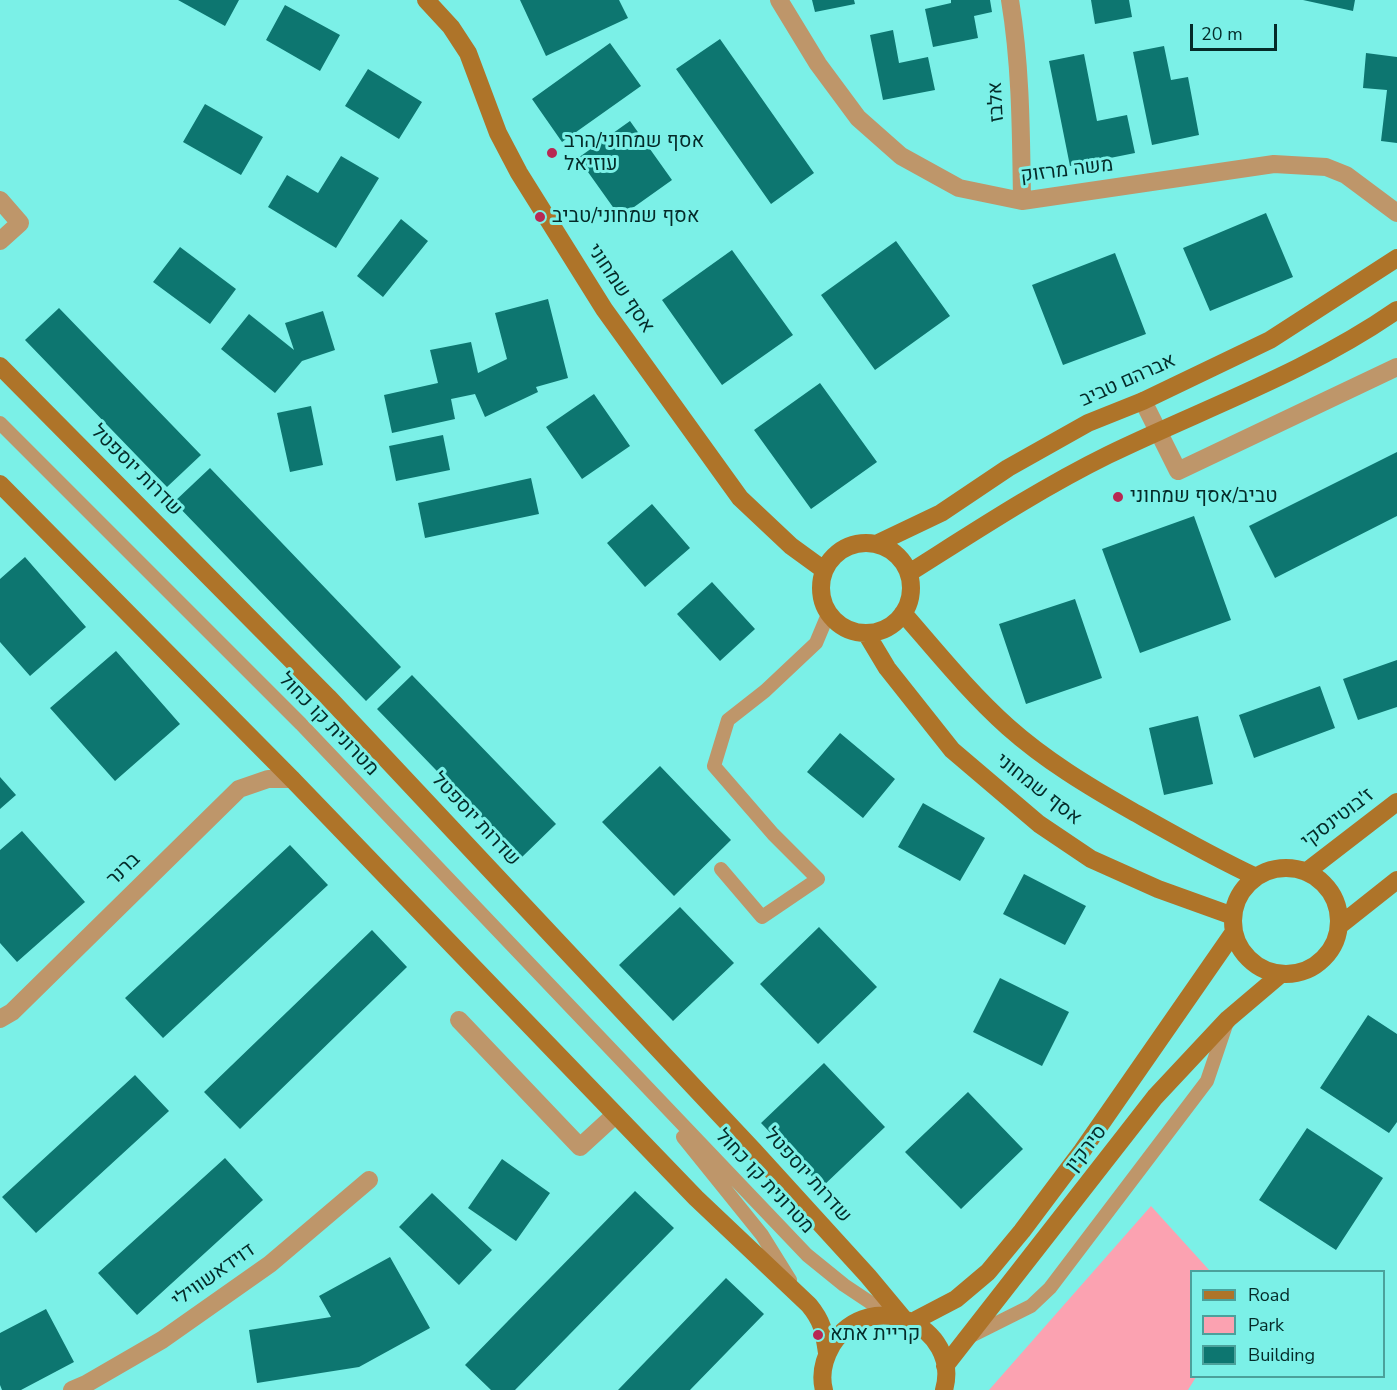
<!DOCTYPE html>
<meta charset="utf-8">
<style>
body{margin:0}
#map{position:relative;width:1397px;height:1390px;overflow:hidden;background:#7bf0e7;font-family:"Nunito Sans",sans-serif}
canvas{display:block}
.legend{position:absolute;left:1190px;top:1270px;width:195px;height:108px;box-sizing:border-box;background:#7bf0e7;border:2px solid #4ba19b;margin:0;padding:8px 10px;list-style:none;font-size:18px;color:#042b29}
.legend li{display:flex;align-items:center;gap:12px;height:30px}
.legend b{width:30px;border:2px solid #4ba19b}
.scale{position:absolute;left:1190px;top:24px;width:87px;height:27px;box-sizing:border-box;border:3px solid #042b29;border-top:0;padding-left:8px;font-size:18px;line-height:21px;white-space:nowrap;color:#042b29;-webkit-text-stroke:4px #7bf0e7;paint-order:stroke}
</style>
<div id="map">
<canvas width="1397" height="1390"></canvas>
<ul class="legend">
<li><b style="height:8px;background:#ae7429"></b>Road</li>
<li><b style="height:16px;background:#fba2b1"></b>Park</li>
<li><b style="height:16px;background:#0d7670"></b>Building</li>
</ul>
<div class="scale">20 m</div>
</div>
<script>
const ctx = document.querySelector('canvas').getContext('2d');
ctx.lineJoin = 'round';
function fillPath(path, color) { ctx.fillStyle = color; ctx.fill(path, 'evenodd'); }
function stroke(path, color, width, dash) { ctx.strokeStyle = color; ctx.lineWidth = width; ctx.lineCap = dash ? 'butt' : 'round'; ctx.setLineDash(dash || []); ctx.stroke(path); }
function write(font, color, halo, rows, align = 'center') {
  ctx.font = font + ' "Nunito Sans",Heebo,sans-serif'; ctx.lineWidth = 6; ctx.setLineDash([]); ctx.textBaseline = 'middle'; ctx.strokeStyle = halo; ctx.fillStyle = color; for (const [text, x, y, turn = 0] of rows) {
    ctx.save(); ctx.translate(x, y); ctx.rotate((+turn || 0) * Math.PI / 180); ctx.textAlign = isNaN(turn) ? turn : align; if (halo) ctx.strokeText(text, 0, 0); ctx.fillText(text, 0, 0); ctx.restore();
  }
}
fillPath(new Path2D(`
 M1151,1206L1210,1271L1192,1272V1376L1196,1377L1188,1390H989Z`), '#fba2b1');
fillPath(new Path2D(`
 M178,0H239L225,26Z
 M520,0H619L628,18L546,56Z
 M812,0H854L855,4L815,12Z
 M951,0H990L992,12L974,16L978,38L933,47L925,9L951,3Z
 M1091,0H1129L1132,17L1095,24Z
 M1303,0H1355L1353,11Z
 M285,5L340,35L320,71L266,40Z
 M893,30L899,63L928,57L935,90L883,100L870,35Z
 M720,39L814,173L771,204L676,69Z
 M610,43L641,86L562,142L532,99Z
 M1164,46L1171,80L1188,77L1199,135L1152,145L1133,52Z
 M1366,53L1397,57V143L1381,141L1387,90L1363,88Z
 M1084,54L1097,121L1127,115L1135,153L1070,166L1049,61Z
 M368,69L422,102L399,139L345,106Z
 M205,104L263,137L241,175L183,142Z
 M630,121L672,180L620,217L578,158Z
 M341,156L379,178L336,248L268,207L287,175L318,193Z
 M1266,213L1293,277L1210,311L1183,248Z
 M401,219L428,241L383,297L357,276Z
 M896,241L950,316L875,370L821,295Z
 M180,247L236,289L210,324L153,282Z
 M732,250L793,335L722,385L662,300Z
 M1115,253L1146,334L1063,365L1032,285Z
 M548,299L568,378L536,387L538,392L485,417L475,394L451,399L455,419L392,433L384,395L438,383L430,350L471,342L478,373L507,359L495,313Z
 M59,308L201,455L167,487L25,340Z
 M323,311L335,350L302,361L275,393L221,349L249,314L294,350L285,323Z
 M820,383L877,462L811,509L754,430Z
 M594,394L630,446L582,479L546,427Z
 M311,406L323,465L290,472L277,413Z
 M443,435L450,470L396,481L389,446Z
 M1397,452V516L1275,578L1249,526Z
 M210,468L401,667L366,701L174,502Z
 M531,478L539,514L425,538L418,503Z
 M652,504L690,548L645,587L607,543Z
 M1194,516L1231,620L1140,653L1102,549Z
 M25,557L86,627L30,676L0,642V579Z
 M712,582L755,629L720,661L677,614Z
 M1075,599L1102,678L1026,704L999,624Z
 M116,651L180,724L115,781L50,708Z
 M1397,660V707L1358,720L1343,679Z
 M412,675L556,824L521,858L377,709Z
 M1320,686L1335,728L1254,758L1239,715Z
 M1198,716L1213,784L1164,795L1149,728Z
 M840,733L895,779L863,818L807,772Z
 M660,766L731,840L674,896L602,822Z
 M0,777L16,795L0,809Z
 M923,803L985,838L960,881L898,847Z
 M22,831L85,902L17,962L0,943V850Z
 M290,845L328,885L163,1038L125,998Z
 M1024,874L1086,906L1065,945L1003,914Z
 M680,907L734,963L673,1021L619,965Z
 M819,927L877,987L818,1044L760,984Z
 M372,930L407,967L240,1129L204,1092Z
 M1000,978L1069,1012L1042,1066L973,1032Z
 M1368,1015L1397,1034V1122L1389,1133L1320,1088Z
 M824,1063L885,1127L822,1187L761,1123Z
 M135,1075L169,1111L36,1233L2,1197Z
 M968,1092L1023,1149L961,1209L905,1152Z
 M1307,1128L1383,1178L1336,1250L1259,1200Z
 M225,1158L263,1200L137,1315L98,1273Z
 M502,1159L550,1193L516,1241L468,1208Z
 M635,1191L674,1228L515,1390H491L465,1365Z
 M432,1193L492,1250L459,1285L399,1227Z
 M390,1257L430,1328L359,1367L257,1383L249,1330L331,1317L319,1296Z
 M726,1278L764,1314L690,1390H618Z
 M46,1309L74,1362L21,1390H2L0,1385V1333Z`), '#0d7670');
stroke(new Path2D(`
 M0,423L301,724L807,1255L844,1285L889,1315
 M721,869L762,917L818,879L773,834L714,766L728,720L765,691L816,643L829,612
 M683,1137L762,1235L790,1280
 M969,1337L1031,1306L1050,1288L1207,1081L1227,1022`), '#be966a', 14);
stroke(new Path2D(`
 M779,0L818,64L858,118L901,156L959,188L1022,201L1274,164L1326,167L1346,175L1397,213
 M1010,0C1021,66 1021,134 1022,201
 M0,200L20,223L0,241
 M1143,401L1178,471L1397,367
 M0,1019L12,1012L239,789L268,779H292
 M459,1020L580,1147L615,1115
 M72,1390L86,1384L162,1340L270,1264L369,1180`), '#be966a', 18);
stroke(new Path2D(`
 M426,0L451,27L468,53L498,133L519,173L604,309L740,498L791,546L824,570
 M0,366L328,697L754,1151L868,1276L903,1318
 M0,484L292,779L696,1198L809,1305C823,1322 824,1332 827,1353
 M821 588a45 45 0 1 1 90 0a45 45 0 1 1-90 0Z
 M876,544L941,513L1008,468L1088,423L1143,401L1270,340L1397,258
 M909,573C974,532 1039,489 1108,455C1205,408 1308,372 1397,310
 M903,613C937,652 969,692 1008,727C1045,760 1088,786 1132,811C1173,834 1213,857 1256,877
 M866,633L887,668L952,750L1039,824L1091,859L1158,889L1233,916
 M1233 921a53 53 0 1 1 106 0a53 53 0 1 1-106 0Z
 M1306,872L1397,802
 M1339,926L1397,880
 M912,1322L956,1299L988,1272L1022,1231L1082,1151L1234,932
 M945,1366L1155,1097L1228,1019L1281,974
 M824,1390C820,1375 824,1359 832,1345C870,1284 962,1327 944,1390`), '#ae7429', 18);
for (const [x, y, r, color] of [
 [552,153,6,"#b82853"],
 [540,217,6,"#b82853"],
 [1118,497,6,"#b82853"],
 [818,1335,6,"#b82853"]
]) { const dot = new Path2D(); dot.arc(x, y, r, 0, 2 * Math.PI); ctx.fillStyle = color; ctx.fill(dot); stroke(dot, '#7bf0e7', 2); }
write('20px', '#042b29', '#7bf0e7', [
 ["אלבז",997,102,-93],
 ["משה מרזוק",1067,171,-7],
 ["אסף שמחוני",620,289,56],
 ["אברהם טביב",1128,381,-24],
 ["שדרות יוספטל",136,471,45],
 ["מטרונית קו כחול",328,725,46],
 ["אסף שמחוני",1038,790,38],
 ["ז'בוטינסקי",1338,819,-37],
 ["שדרות יוספטל",475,820,47],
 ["ברנר",124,870,-44],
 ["סירקין",1087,1149,-52],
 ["שדרות יוספטל",807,1176,48],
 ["מטרונית קו כחול",764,1182,47],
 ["דוידאשווילי",214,1276,-35]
]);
write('20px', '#042b29', '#7bf0e7', [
 ["אסף שמחוני/הרב",564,142],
 ["עוזיאל",564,165],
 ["אסף שמחוני/טביב",552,217],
 ["טביב/אסף שמחוני",1130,497],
 ["קריית אתא",830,1335]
], 'left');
</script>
